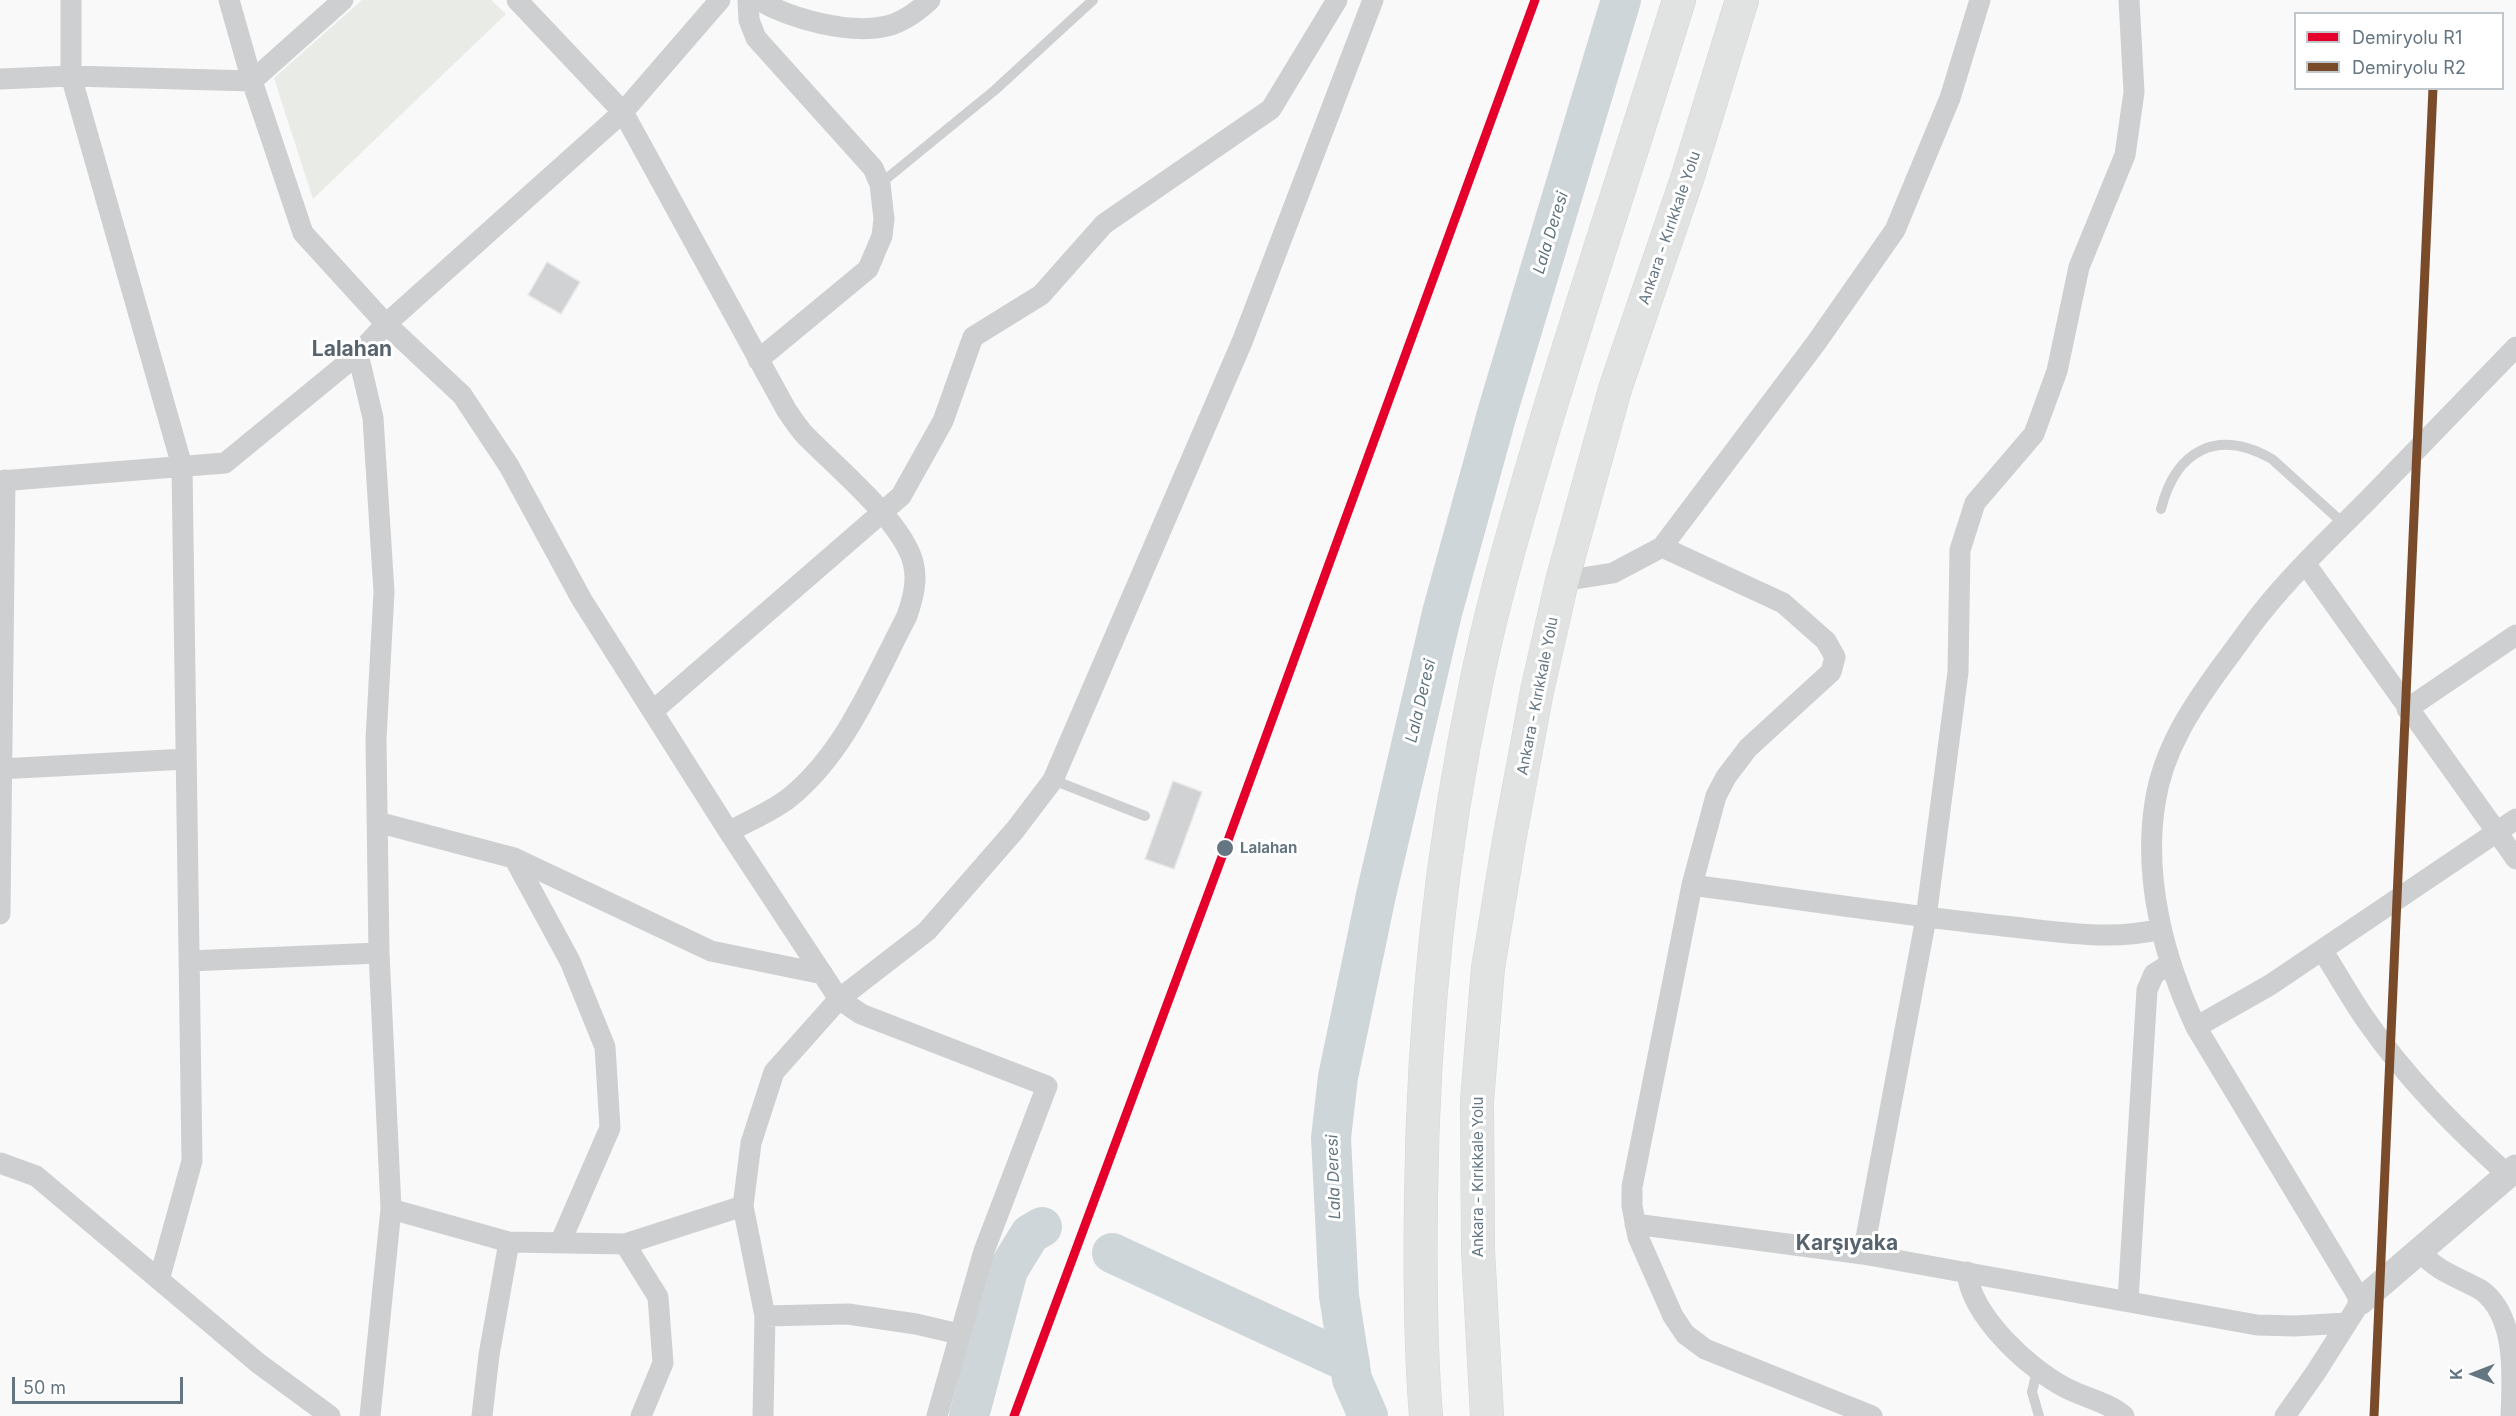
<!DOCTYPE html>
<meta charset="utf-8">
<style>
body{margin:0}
#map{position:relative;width:2516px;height:1416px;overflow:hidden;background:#f9f9f9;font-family:Inter,sans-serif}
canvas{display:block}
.legend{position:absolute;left:2294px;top:12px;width:210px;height:78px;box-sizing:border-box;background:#fff;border:2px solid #c1c8cd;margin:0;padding:8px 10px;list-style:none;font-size:18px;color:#657683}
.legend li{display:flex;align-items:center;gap:12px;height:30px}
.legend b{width:30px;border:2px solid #c1c8cd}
.north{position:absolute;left:2444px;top:1344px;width:60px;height:60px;-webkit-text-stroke:4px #fff;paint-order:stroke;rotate:270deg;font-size:16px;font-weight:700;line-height:24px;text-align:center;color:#657683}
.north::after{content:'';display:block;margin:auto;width:21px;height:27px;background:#657683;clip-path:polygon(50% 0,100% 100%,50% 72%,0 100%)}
.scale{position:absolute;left:12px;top:1377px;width:171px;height:27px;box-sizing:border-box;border:3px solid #657683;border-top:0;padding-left:8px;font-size:18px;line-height:21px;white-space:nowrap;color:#657683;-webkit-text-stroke:4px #fff;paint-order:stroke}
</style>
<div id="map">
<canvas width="2516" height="1416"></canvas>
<ul class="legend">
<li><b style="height:8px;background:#e4002b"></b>Demiryolu R1</li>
<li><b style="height:8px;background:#7a4b2a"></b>Demiryolu R2</li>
</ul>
<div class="north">K</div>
<div class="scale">50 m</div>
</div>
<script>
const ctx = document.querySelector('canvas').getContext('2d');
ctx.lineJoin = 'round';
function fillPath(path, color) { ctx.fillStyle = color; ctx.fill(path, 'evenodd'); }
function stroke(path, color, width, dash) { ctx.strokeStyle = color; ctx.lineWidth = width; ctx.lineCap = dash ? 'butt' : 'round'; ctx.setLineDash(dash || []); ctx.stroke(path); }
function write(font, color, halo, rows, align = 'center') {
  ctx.font = font + ' Inter,sans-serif'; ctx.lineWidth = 6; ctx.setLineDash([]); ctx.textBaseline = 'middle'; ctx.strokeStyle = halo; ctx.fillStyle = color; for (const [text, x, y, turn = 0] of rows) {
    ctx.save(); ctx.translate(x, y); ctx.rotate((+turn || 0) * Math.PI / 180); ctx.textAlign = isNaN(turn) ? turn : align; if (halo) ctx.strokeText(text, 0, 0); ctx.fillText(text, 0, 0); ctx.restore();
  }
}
fillPath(new Path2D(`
 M362,0H491L506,14L313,199L274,78Z`), '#e8ebe6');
stroke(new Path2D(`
 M1112,1253L1350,1363
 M969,1416L1008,1270L1030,1234L1042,1227
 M1368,1416L1352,1379L1339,1296L1331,1138L1338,1077L1376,895L1442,613L1498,410L1621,0`), '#ced6d9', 40);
const building = new Path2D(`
 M547,262L580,282L561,314L528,295Z
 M1173,781L1202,792L1174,869L1145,859Z`);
fillPath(building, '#d0d2d3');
stroke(building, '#e8e8e8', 1.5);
const trunk = new Path2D(`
 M1426,1416C1420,1344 1420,1270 1421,1198C1423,1024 1440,854 1476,684C1493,601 1517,519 1541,438C1585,291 1634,146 1679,0
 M1487,1416L1478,1250L1477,1101L1488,968L1509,841L1537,691L1562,581L1615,389L1688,176L1742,0`);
stroke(trunk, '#d5d6d6', 34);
stroke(new Path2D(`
 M880,184L995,90L1093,0
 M2161,509C2176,450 2217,428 2272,459L2344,524
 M1053,780L1145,816
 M2037,1371L2032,1392L2039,1416`), '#cecfd0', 10);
stroke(new Path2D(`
 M71,0V76L182,466L192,1161L159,1280
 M229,0L252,81L343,0
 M517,0L623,112L787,411C793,419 799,429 806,436C836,467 902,521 913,562C918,580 913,598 907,616C874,679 846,752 789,798C771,812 748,821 729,832
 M748,0L749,20L756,38L873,168L880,184L884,219L882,236L868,269L758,360
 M758,0C791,19 850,35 887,26C904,22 918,11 930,0
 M0,79L71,76L252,81L303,233L386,324L462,395L509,466L582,600L729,832L839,999L861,1014L1047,1086L984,1251L937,1416
 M358,354L373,418L384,592L376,739L379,953L391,1209L370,1416
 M0,481L225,463L358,354L386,324L623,112L720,0
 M1662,547L1783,603L1826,641L1835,657L1831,672L1748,748L1726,777L1716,796L1692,885L1632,1187V1206L1638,1237L1673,1316L1685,1334L1705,1349L1872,1416
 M2305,563L2516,859
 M1562,581L1613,573L1662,547L1816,343L1895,230L1950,98L1980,0
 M2407,709L2516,635
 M654,710L901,496L943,421L973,337L1041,295L1104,224L1271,109L1337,0
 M0,769L186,759
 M377,822L514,858L711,951L823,974
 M514,858L570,961L605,1047L610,1128L560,1243
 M1692,885C1795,899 1899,915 2003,926C2055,931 2109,942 2161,929
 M0,914L5,480
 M2322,950C2337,973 2350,997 2366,1020C2406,1078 2456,1128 2508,1175
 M189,961L379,953
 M2196,1027L2270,985L2516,819
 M0,1163L36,1176L258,1363L330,1416
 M391,1209L509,1242L625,1244L743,1206
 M1635,1224L1863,1254L2257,1325L2295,1326L2347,1323
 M625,1244L658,1297L663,1363L641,1416
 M2420,1251C2437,1272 2458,1277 2481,1290C2516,1315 2513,1373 2511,1416
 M1863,1254L1926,918L1958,672L1960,550L1975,503L2034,434L2057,371L2079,267L2125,155L2134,92L2129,0
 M1967,1272C1971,1316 2029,1369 2066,1388C2085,1398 2108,1402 2124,1416
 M2128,1301L2147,990L2154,974L2170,964
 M765,1316L848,1314L916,1324L959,1334
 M482,1416L489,1355L509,1242
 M763,1416L765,1316L743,1206L751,1143L774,1072L839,999L927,931L1015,830L1053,780L1242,342L1373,0
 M2285,1416L2316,1372L2361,1301L2196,1027C2164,959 2143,879 2155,803C2163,749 2193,705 2224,663C2237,646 2249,628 2262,612C2294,572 2332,536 2368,500C2417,449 2467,398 2516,347`), '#cecfd0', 21);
stroke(new Path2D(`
 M2361,1301L2516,1168`), '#cecfd0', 27);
stroke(trunk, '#e1e2e2', 33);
stroke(new Path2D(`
 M1014,1416L1223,854L1535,0`), '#e4002b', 9);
stroke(new Path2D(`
 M2374,1416L2433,88`), '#7a4b2a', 9);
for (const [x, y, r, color] of [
 [1225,848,9,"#657683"]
]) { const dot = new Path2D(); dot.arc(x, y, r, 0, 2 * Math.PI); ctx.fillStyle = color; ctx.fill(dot); stroke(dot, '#fff', 2); }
write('15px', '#657683', '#fff', [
 ["Ankara - Kırıkkale Yolu",1670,228,-71],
 ["Ankara - Kırıkkale Yolu",1538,696,-79],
 ["Ankara - Kırıkkale Yolu",1478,1177,-90]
]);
write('bold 15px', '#657683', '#fff', [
 ["Lalahan",1240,848]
], 'left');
write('italic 16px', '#60757c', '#fff', [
 ["Lala Deresi",1551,233,-73],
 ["Lala Deresi",1421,701,-77],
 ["Lala Deresi",1334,1177,-92]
]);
write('bold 21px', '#57646e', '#fff', [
 ["Lalahan",352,350],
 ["Karşıyaka",1847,1244]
]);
</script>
